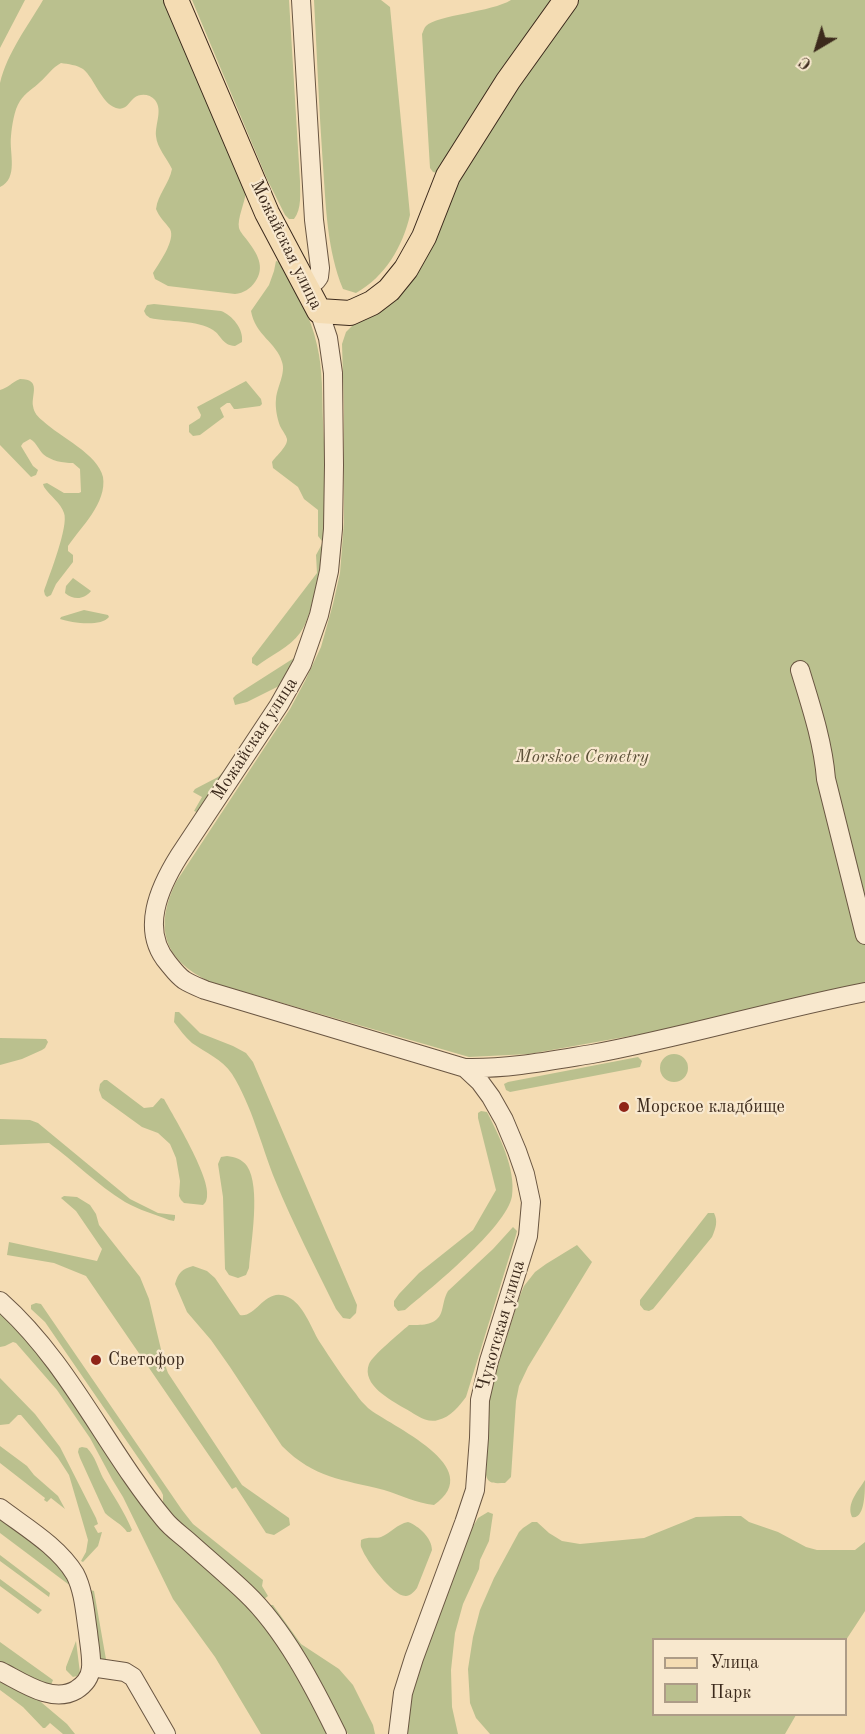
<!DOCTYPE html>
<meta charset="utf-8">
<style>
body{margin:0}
#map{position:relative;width:865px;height:1734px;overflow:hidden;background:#f4dcb3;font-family:"Old Standard TT",serif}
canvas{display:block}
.legend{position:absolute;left:652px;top:1638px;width:195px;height:78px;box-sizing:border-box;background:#f8e8ce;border:2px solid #ad9c87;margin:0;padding:8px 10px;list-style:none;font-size:18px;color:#3c2a1c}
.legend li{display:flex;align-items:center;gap:12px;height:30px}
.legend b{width:30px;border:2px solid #ad9c87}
.north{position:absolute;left:787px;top:18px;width:60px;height:60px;-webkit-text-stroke:4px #f8e8ce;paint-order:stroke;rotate:218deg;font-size:16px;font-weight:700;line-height:24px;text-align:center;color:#3c2a1c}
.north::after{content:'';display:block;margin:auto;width:21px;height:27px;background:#3c2a1c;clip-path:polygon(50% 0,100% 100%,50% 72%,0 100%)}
</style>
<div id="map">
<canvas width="865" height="1734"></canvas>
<ul class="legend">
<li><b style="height:8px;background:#f4dcb3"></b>Улица</li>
<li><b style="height:16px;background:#bac08e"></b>Парк</li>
</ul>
<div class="north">С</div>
</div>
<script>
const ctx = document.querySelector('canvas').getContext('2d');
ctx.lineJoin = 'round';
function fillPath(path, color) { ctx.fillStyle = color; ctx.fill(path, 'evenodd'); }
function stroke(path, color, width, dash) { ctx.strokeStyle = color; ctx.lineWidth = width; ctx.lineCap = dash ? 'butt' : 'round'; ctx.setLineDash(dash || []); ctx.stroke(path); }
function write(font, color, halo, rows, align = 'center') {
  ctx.font = font + ' "Old Standard TT",serif'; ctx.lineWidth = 4.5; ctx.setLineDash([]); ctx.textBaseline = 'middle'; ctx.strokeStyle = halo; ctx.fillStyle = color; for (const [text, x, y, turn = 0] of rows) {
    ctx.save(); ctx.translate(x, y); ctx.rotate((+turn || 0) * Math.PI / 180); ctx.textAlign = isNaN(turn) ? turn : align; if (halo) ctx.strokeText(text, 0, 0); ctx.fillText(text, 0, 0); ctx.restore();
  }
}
fillPath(new Path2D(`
 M0,0H25L0,48Z
 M43,0H164L246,192C245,202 237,219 239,228C240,232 245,237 247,240C257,253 266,267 255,282C250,289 244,293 235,294L168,286L155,279L153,273C159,263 176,240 170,229C165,222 159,217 156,209C158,194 169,184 172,169C167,158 157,148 156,136C155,124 163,110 155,100C150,94 140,93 134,98C128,103 126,111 116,108C101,103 95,79 83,69C77,65 68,64 61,63C52,68 48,75 40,82C34,88 25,93 20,101C14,110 12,126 11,136C9,153 19,178 0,187V83C7,53 28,26 43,0Z
 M192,0H289L300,181C300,193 302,209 294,219H289L285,215L267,179Z
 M314,0H381L390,7L410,215C403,246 385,277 356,293L343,289C327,250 326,207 323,166C319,111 317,55 314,0Z
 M511,0H555L437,173L433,172L430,168L422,34C423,32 424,28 426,26C437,15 492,12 511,0Z
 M577,0H865V983L647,1033L529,1054L469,1057L210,982C163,959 154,928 176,882L290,709L305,681L321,647L333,604L340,573L344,522V411L342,344L346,332L354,324L458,179L515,86Z
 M276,261L280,262C294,289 311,315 317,345C323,370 322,396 323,422C326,480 329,538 314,594C311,607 308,622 300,633C290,647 270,656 257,666L252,663V658L317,573L316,555L322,544V541L318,536V510L304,499L298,487L273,468L272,462C276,456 288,446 287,439C286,435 282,430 280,426C277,418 275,407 276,399C277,387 286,373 282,362C277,343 255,335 251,311L269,285L274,271Z
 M154,304L221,311C232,315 244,329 242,342L235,346C222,345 222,336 213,330C198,320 168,322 150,318L146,315L144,311L147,305Z
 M20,379C42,379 31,395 33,406C34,413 38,417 43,421C60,437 98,454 103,477C107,503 81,527 68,546V551L73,555V562L56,584L51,595L47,597L45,595L44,591C49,576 69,526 64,513C61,503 50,496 44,487L43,484L47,483L64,493H79L81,492L80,469L73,463C63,463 51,461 43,454C38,449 37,443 30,439L23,443L21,446L33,466L38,470L36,475L31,477L0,445V390C8,388 12,382 20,379Z
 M246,381L261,399L262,404L260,406L237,409H234L230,403H227L220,408L224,417L200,435L193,436L189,432V425L200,418L201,415L197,407Z
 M73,578L91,591C84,600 73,600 65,593L66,586Z
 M84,610L108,615L109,617C101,627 72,623 60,619L61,617Z
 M294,658L281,685L247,702L235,705L233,698L236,695Z
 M228,767L199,813L194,811L202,797L193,792L195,789L218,777Z
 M175,1012H179L200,1033L233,1046L246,1053L253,1062L357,1305L356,1313L350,1319L343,1318L336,1309C315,1266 293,1224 275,1180C261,1145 252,1106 232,1074C222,1059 206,1053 192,1043C185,1037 180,1030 174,1022Z
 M0,1038L46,1039L48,1042L45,1048L42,1050L22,1059L0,1065Z
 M660 1068a14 14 0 1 1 28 0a14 14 0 1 1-28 0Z
 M638,1057L642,1061L640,1067L510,1092L506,1090L504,1084L508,1082Z
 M104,1080H107L144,1108L153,1107L161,1098L164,1099C175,1119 211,1178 207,1197C206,1202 206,1202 203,1205L184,1203L181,1200L179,1196L180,1181L176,1158L170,1144L158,1133L142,1127L102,1098L99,1090L100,1084Z
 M481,1111L487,1112C499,1136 516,1168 512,1196C507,1227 430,1289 405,1310L398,1311L394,1306V1301L399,1294L419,1273L473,1230L496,1190L478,1118V1113Z
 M0,1119L30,1120L38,1123L130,1199L158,1213L175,1215V1218L174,1221L169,1220C154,1214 139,1210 125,1202C97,1185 75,1162 49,1143L0,1145Z
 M227,1156C235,1157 242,1159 247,1166C261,1187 251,1242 249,1268L246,1275L238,1278L229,1275L225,1269L223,1197L218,1164L221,1157Z
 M64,1196L77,1197L90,1205L96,1214L99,1225L140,1277L149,1299L164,1362L168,1373L242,1485L289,1518L290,1525L274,1535L266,1533L236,1487L232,1489L86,1276L54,1263L7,1255L9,1242L97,1261L102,1249L76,1211L61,1198Z
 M708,1213H714C718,1221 716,1228 712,1237L653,1309L649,1311L644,1310L640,1305V1300Z
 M513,1227L517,1231L516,1235L466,1397C459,1406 451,1417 438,1420C426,1424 414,1413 404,1408C391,1400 361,1385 369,1364C373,1355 400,1333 409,1325C422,1325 438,1326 442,1310C444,1303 444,1298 448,1291L493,1249Z
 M577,1245L592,1262L528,1367L519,1386L516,1401L511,1477L505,1483C496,1483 488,1485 486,1475L489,1401L498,1365L519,1298L524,1286L535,1272L546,1264Z
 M193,1266L207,1271L215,1278L240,1315C257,1318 265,1286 288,1297C303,1304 311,1327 319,1341C331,1359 343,1378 356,1394C359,1399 364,1404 368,1408C390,1426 489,1467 434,1505C416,1503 401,1495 384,1490C342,1479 315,1479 282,1446L230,1367L211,1340L187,1312L175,1284C178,1273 182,1269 193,1266Z
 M36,1303L41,1304L182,1510L193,1524L263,1580L262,1586L268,1596L263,1600L169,1514L163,1505V1495L161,1491L45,1322L31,1309V1305Z
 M0,1313L23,1335L56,1374L95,1430L269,1630L310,1695L330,1734H261L215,1657L173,1599L123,1497L112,1479L90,1438L57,1390L16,1343L13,1342L5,1346L0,1347Z
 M0,1378L35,1414L60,1447L96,1518L98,1524L94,1526L98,1533L102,1532L98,1546L83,1562L81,1561L86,1552L88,1540L69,1475L58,1458L21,1415H18L9,1424L0,1425Z
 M0,1446L27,1466L34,1475L58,1496L65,1509L51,1498L47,1502L44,1500L45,1498L0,1463Z
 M82,1447L87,1448C95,1456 98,1468 103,1478C113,1495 124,1511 132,1530L130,1532H127C122,1524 112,1520 105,1513L80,1458L78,1452L79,1448Z
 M865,1480C865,1491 865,1520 852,1517C846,1504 858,1491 865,1480Z
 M488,1512L493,1514L489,1541L480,1560L479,1569L463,1604L455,1633L451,1670L452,1707L458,1734H407L412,1694L423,1659L471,1530L478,1518Z
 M0,1516L49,1554L72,1585L68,1584L0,1533Z
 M726,1516H741L749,1522L778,1532L806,1547L817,1550H855L865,1542V1611L846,1640H654V1714L796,1715L785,1734H490L476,1718L470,1703L468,1669L473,1637L480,1610L494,1578L519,1532L523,1528L532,1522H537L549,1533L562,1541L580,1544L644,1538L696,1517Z
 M408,1522C419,1526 432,1538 432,1550L417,1588C414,1592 410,1596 406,1596C393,1597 366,1560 362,1549C360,1545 361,1544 361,1540C369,1536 374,1539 381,1537C391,1533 397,1524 408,1522Z
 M0,1555L50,1593L49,1597L0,1561Z
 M0,1579L42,1610L38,1614L0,1586Z
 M90,1590L94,1591L107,1665L100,1662Z
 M271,1605H273L301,1644L339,1669L353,1685L373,1725L375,1734H348L323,1690L271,1606Z
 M76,1641L80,1673L77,1676L73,1677L66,1670V1667Z
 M0,1642L53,1680L51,1685L49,1686L0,1663Z
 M0,1680L35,1697L67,1724L75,1734H63L50,1723L45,1728H43L23,1707L0,1690Z`), '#bac08e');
const minor = new Path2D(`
 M301,0L314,220L320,268L319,277L316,281L305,285
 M319,311L328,338L333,373L334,465L333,529L329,571L319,615L302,664L279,705L179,856C159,888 140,930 168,963C173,969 177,975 184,980C190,984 198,987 205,990L465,1068C508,1069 549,1061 592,1054C684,1037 773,1010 865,992
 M800,670C811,706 823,742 826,779L865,935
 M0,1301C69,1362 106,1449 164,1519C171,1528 180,1534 188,1541C207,1558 227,1575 246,1593C284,1629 314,1687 337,1734
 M0,1508C25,1527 58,1546 75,1574C84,1591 85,1613 88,1632C89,1643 92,1657 91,1668C90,1678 84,1685 76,1690C52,1704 22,1682 0,1671
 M91,1667L125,1672L133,1677L166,1734
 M398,1734L403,1693L414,1658L464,1523L475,1490L479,1438L480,1400L489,1361L528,1236L531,1202L525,1174L517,1151L504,1120L491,1097L480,1082L465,1068`);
const major = new Path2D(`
 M176,0L267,213L319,311L350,313L372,303L389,290L406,269L424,237L448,176L508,81L566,0`);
stroke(minor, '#6a5642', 20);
stroke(major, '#3c2a1c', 26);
stroke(minor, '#f8e8ce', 18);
stroke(major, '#f4dcb3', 24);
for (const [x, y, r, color] of [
 [624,1107,6,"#8f2418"],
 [96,1360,6,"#8f2418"]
]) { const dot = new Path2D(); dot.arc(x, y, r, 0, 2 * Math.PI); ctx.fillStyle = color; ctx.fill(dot); stroke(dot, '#f8e8ce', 2); }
write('18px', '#3c2a1c', '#f8e8ce', [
 ["Можайская улица",286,245,64],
 ["Можайская улица",255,739,-57],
 ["Чукотская улица",501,1326,-74]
]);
write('italic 18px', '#5c5038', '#f8e8ce', [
 ["Morskoe Cemetry",582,757]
]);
write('18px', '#3c2a1c', '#f8e8ce', [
 ["Морское кладбище",636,1107],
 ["Светофор",108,1360]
], 'left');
</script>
